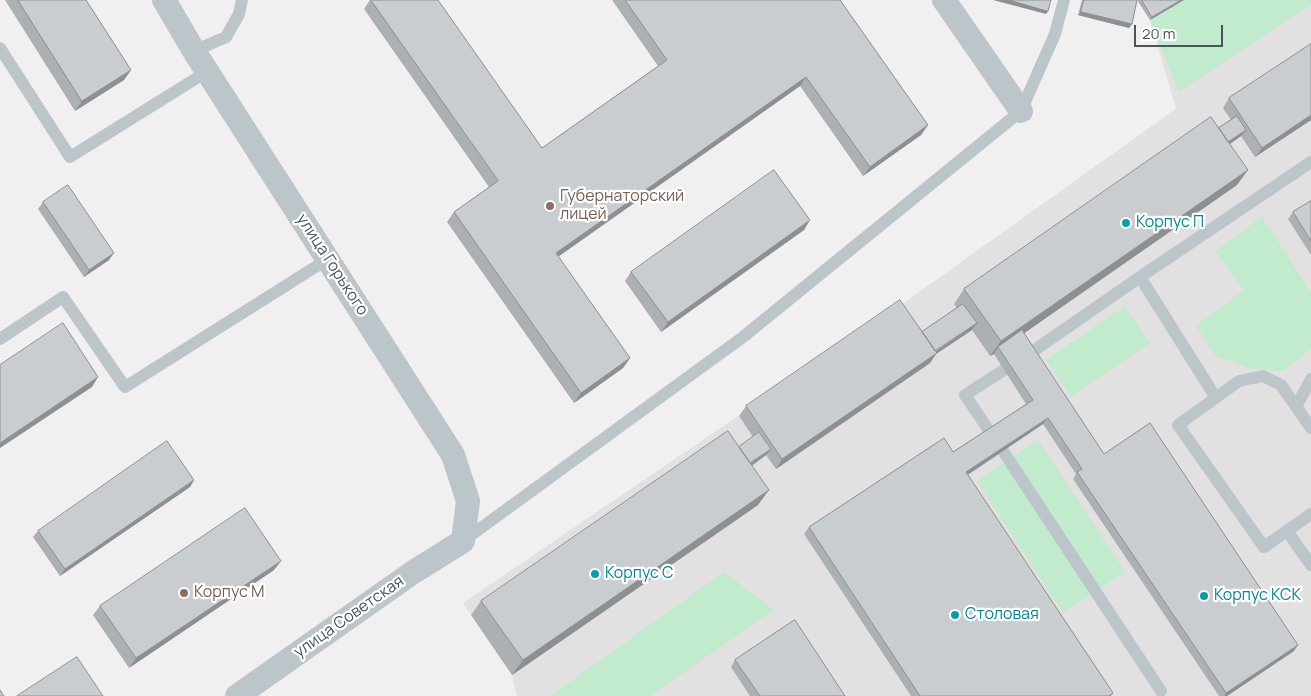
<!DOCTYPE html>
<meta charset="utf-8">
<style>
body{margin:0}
#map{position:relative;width:1311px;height:696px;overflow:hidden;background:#f1eff0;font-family:Manrope,sans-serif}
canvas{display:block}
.scale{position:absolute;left:1134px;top:25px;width:89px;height:22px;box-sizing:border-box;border:2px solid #49555a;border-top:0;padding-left:6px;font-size:15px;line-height:18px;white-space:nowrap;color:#49555a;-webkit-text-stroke:4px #fff;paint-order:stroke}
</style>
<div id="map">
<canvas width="1311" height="696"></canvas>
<div class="scale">20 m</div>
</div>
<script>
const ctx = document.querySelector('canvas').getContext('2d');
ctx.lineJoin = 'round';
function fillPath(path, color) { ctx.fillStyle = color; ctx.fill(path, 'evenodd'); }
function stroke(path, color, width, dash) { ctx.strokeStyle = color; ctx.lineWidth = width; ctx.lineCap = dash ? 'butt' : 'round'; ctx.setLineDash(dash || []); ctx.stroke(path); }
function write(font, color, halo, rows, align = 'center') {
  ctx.font = font + ' Manrope,sans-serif'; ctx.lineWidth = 4.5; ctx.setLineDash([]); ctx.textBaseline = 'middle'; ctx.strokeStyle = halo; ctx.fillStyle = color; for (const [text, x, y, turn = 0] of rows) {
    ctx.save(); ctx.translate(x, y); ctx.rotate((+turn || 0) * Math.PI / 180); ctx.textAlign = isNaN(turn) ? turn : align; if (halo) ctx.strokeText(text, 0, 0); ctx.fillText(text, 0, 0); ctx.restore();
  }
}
fillPath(new Path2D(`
 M1184,0H1311V696H517L512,675L463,603L894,310L1176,109L1150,20Z`), '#e2e0e1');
fillPath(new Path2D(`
 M1184,0H1311V5L1179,92L1150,20Z
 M1262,217L1311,292V349L1282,371L1251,369L1216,356L1196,326L1244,290L1215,251Z
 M1125,306L1150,343L1071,397L1046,360Z
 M1038,440L1125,572L1063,613L977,481Z
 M724,572L774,610L650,696H550Z`), '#c2eacc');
stroke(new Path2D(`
 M0,48L70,157L208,71
 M194,51L226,37L239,14L242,0
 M1140,277L1311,162
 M0,339L63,297L125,387L328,259
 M1029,354L1140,277L1216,398
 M1296,407L1311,379
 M1311,428L1281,385L1263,376L1239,381L1178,425L1264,547L1311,514
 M990,432L965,395L1004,370
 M1003,451L1161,691
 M1287,531L1311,565
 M463,541L743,337L1021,111L1055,34L1064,0`), '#bcc5ca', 12);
stroke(new Path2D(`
 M164,0L194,51L453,455L468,501L463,541L412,573L237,696
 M944,0L1021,111`), '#bcc5ca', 24);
fillPath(new Path2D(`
 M5,0H86L131,70L124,80L75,111Z
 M370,0L542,148L658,66L612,0H840L928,125L921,135L863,176L800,86L558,257L630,358L623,368L574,403L447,222L454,212L489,187L364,9Z
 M1082,0H1137L1132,24L1129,28L1078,15Z
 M1137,0H1184L1150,20Z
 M1229,98L1311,120L1255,157L1241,136L1230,144L1237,185L1024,333L1104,454L1294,651L1227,696H1219L1073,479L1076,474L1043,424L968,475L1113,693L1111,696H911L804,534L809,527L953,452L1026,404L994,354L990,356L972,330L936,354L930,363L776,469L766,455L752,466L758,505L512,675L471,615L481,601L739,447L753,437L739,416L746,406L922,332L957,308L954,304L964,289L1231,120L1223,108Z
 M1311,201V255L1288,219L1293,212Z
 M43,202L109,260L84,277L38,209Z
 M804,230L661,332L625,281L631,272Z
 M194,480L190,487L60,576L33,537L38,531Z
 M274,570L129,668L93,615L100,606Z
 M735,660L845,696H750L731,667Z`), '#adb0b3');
fillPath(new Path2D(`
 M993,0H1009L1048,11L1046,14Z
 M1181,0H1184L1150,20L1152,17Z
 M1081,12L1132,24L1129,28L1078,15Z
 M131,70L124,80L75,111L82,101Z
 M806,77L800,86L549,263L556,253Z
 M1311,115V120L1255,157L1262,148Z
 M928,125L921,135L863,176L870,167Z
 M1246,130L1241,136L1216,154L1221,147Z
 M1248,170L1237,185L1000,350L998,347L994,354L990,356L1001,341Z
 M810,220L804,230L661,332L668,322Z
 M114,253L109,260L84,277L89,270Z
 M977,323L972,330L936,354L930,363L776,469L782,459Z
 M630,358L623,368L574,403L581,393Z
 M98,377L92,387L0,448V443Z
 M1048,418L1043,424L961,479L966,472Z
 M771,449L766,455L738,475L743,469Z
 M194,480L190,487L60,576L65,569Z
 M769,490L758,505L512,675L523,660Z
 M281,561L274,570L129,668L136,658Z
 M1298,645L1294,651L1227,696H1224L1226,693Z`), '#8d9092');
const building = new Path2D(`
 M18,0H86L131,70L82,101Z
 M371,0H438L542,148L667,60L625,0H840L928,125L870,167L806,77L556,253L630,358L581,393L454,212L498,181Z
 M1009,0H1051L1048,11Z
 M1084,0H1137L1132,24L1081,12Z
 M1142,0H1181L1152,17Z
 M1311,44V115L1262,148L1229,98Z
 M1237,116L1246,130L1228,142L1219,128Z
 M1211,117L1248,170L1001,341L964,289Z
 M774,170L810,220L668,322L631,272Z
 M68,185L114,253L89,270L43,202Z
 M1311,201V241L1293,212Z
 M900,300L937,353L782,459L746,406Z
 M963,304L977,323L935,351L922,332Z
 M63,323L98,377L0,443V365Z
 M1022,330L1104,454L1150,423L1298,645L1226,693L1077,472L1082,469L1048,418L966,472L1113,693L1109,696H920L809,527L944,438L953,452L1033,400L998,347Z
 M728,431L769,490L523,660L481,601Z
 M759,432L771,449L750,463L739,447Z
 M167,441L194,480L65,569L38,531Z
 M245,508L281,561L136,658L100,606Z
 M795,620L845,696H760L735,660Z
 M77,657L103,696H17Z
 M0,690L4,696H0Z`);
fillPath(building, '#c9cdd0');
stroke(building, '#8d9092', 1);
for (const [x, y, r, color] of [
 [550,206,5,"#8d6e63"],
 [1126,223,5,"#0f9aa8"],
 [595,574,5,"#0f9aa8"],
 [184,593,5,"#8d6e63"],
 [1204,596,5,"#0f9aa8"],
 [955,615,5,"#0f9aa8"]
]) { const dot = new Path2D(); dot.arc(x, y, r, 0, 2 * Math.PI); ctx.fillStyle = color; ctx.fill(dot); stroke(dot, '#fff', 2); }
write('16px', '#785e54', '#fff', [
 ["Губернаторский",560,197],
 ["лицей",560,215],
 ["Корпус M",194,593]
], 'left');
write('16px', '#0d838f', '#fff', [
 ["Корпус П",1136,223],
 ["Корпус С",605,574],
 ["Корпус КСК",1214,596],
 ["Столовая",965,615]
], 'left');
write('16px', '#49555a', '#fff', [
 ["улица Горького",332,265,57],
 ["улица Советская",349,617,-35]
]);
</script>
